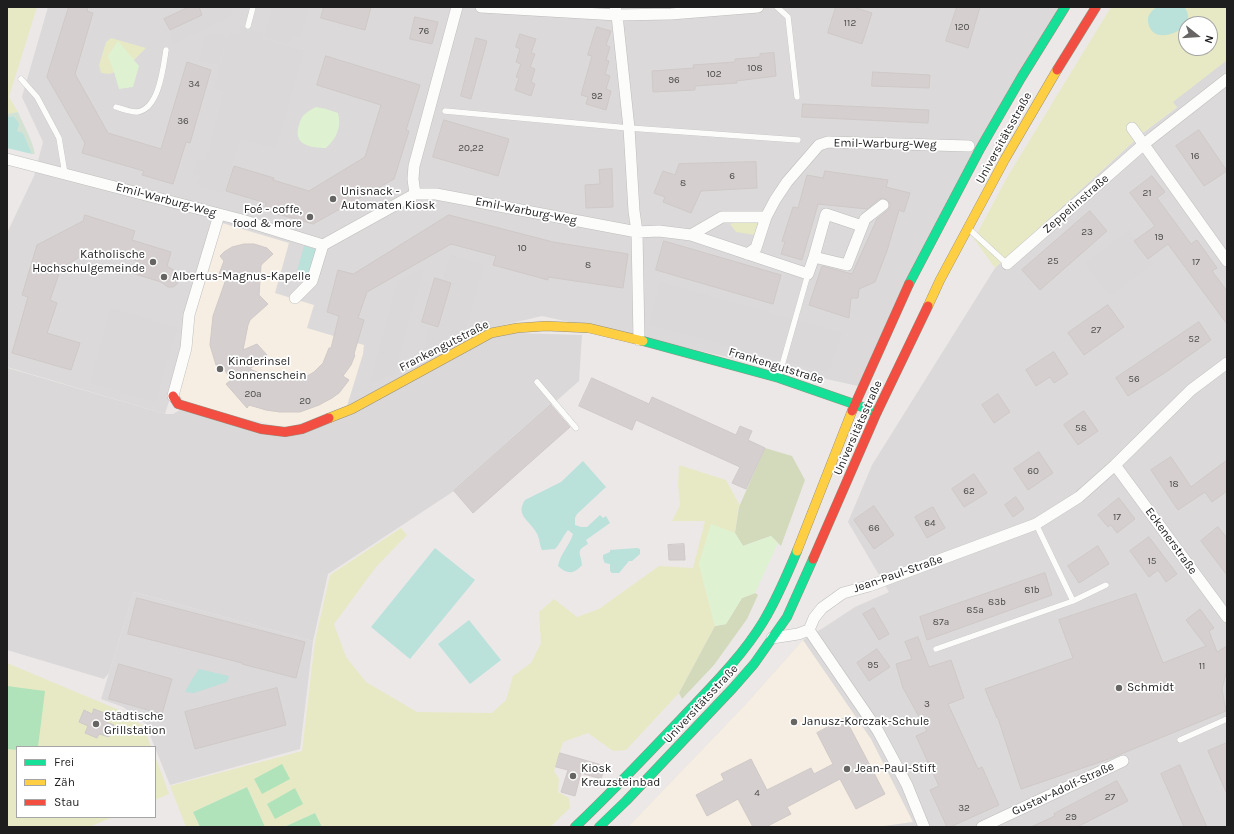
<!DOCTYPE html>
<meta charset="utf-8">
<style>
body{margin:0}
#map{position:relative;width:1234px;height:834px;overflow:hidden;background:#ece8e7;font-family:Karla,sans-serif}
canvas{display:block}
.frame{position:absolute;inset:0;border:8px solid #1e1e1e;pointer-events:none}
.legend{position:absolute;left:16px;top:746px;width:140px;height:72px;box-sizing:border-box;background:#fff;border:1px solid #a5a5a5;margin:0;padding:5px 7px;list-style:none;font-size:12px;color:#1e1e1e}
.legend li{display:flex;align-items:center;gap:8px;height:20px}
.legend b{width:20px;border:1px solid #a5a5a5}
.north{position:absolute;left:1178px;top:16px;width:40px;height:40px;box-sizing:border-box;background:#fff;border:1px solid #a5a5a5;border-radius:50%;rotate:107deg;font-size:11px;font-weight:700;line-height:16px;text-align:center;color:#1e1e1e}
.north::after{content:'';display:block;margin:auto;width:14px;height:18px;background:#666564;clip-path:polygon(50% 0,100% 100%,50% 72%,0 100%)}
</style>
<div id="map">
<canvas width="1234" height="834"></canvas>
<div class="frame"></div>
<ul class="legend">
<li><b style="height:5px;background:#16e098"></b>Frei</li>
<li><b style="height:5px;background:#ffcf43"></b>Zäh</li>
<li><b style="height:5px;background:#f24e42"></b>Stau</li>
</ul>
<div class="north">N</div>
</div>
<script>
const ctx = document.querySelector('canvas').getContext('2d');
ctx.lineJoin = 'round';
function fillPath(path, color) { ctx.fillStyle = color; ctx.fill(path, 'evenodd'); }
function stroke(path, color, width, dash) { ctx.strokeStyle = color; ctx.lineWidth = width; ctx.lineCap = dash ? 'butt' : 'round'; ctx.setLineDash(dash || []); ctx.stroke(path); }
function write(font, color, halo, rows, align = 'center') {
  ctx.font = font + ' Karla,sans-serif'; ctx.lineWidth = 3.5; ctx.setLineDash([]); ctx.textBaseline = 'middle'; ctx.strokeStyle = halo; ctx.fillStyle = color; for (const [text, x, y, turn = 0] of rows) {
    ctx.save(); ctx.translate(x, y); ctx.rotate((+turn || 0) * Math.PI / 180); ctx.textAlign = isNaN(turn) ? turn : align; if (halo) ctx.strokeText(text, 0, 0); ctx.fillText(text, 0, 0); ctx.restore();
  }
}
fillPath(new Path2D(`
 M48,7H1060L858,386L542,316L491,328L347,406L170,398L165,414L7,367V233L34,176L43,142L22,97Z
 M1227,70V827H628L745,705L803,640L823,628L855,607L889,592L848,522L872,465L995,268L1144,132Z
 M134,592L313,641L300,749L170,785L145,723L123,707L101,699Z`), '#dbd9d9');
fillPath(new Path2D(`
 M222,223L289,243L275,293L314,305L307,328L364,345L363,354L347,406L287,428L188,405L178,394L194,316Z
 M803,640L871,739L913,822L876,827H628L745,705Z`), '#f6eee2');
fillPath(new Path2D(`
 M7,7H37L9,97L18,112L7,114Z
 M1111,7H1227V70L1144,132L995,268L974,239L1009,174ZM1186,24H1210V48H1186Z
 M111,38L146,48L128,66L110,74L101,73L99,65L106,42Z
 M741,221H758L755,235L736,232L730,224Z
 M679,465L726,480L739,504L735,533L711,525L699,564L715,626L679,693L626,750L613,751L588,733L563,742L554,771L559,779L558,792L569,798L570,808L550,827H494V826L322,827L315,813L284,827H265L247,787L193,812L200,827H186L170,786L302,751L315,641L330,575L401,528L407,535L376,567L334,624L346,657L366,682L417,712L492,713L506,700L513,676L531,663L541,643L539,612L554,599L577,617L599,609L659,566L693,568L705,521H672L680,505L678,484Z
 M7,663L119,710L144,727L151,747H17V817H113L89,827H7Z
 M155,756L169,794L155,800Z`), '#e7e9c5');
fillPath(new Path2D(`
 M765,448L792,456L805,480L781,546L771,536L743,546L735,533L739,507Z
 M755,593L758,595L747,619L714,665L682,699L679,693L715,626L726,624L742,598Z`), '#d3dabc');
fillPath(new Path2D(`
 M18,112C24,126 32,139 35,154H32L23,133L17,131L15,116L7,117V114Z`), '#d4e2d4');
fillPath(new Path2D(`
 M118,41L139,66L133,87L119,89L114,72L108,56Z
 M316,107L326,109L338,113C342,127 336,139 326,148C311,148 292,145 299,125C300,121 302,116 305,114C308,111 312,109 316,107Z
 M711,524L735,533L743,546L771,536L778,543L755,593L742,598L726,624L715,626L699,564Z`), '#def2d2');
fillPath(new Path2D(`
 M7,686L45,691L38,747H17V750L7,749Z
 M282,764L290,779L262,794L254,779Z
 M247,787L265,827H200L193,812Z
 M295,788L303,804L275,819L267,804Z
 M315,813L322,827H284Z`), '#b1e3ba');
fillPath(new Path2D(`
 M199,7H230L233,15L173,44L170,30L202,15Z
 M273,7H309L300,37L292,35L288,44L264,37Z
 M241,26L264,33L262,39L304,51L276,149L240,139L224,193L197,185L200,176L193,174L197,160L206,161L224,92L214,89L230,32L239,34Z
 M216,33L227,37L219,65L199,60L205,38Z
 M1226,61L1227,62V70L1178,108L1173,102Z
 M1130,230L1153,264L1110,295L1085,263Z
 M451,254L484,265L463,336L421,357L429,327L439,329L453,283L443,279Z
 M424,269L394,374L370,383L398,281Z
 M660,282L842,333L828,372L649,325Z
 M111,308L177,328L155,402L90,383Z
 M517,333L582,335L579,381L454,491L328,574L313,641L134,592L109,673L104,679L7,650V373L8,368L165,414H173L180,410L284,437L490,337Z
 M1227,672V711H1226L1222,689L1226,673Z`), '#dad8d8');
fillPath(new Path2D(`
 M1157,7H1184C1203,28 1148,52 1148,19C1148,15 1153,9 1157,7Z
 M14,116L19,124L17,131L23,133L32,154L7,148V117Z
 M304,246L316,249L309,274L297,271Z
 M583,461L606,487L577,514L575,518V525L581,527H587L600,515L603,518L606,516L610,523L586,540L588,544C575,551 581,553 582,565C573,575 567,574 558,566C560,554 570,545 573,534L568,530C563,536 560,544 555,549L542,550C539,544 540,538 536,532C529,520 515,515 525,500L561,482Z
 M435,548L475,580L410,659L371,627Z
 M637,548L640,549V554L632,561H629L619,573H612L610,571V564L605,563C603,560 603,558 603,555L610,552V550Z
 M469,620L501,660L470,684L438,644Z
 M199,669L229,676L227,682L194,693L185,692L191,681Z`), '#bae1da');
const building = new Path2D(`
 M69,7H88L87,11L93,13L75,74L108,133L161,149L187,62L211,70L190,143L186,142L173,184L142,175L144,171L82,153L85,143L47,77Z
 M189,7H199L202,15L170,30L164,19Z
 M324,7H371L365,30L321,18Z
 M836,7H853L872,13L862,44L828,33Z
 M957,7H980L968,48L946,41Z
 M415,17L438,22L432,44L410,39Z
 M597,27L611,31L606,45L610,47L606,60L609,61L605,74L610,76L606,89L611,91L606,110L586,104L588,97L581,95L592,56L588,55Z
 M520,34L536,39L531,53L535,54L530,67L535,69L531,82L535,84L531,96L515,90L519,78L516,77L521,64L516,62L520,49L516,47Z
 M476,38L487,41L471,99L461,96Z
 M774,53L776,76L736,81L737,83L695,86V90L653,92L652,71L694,68L693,65L735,62V59L760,57V54Z
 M326,56L420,85L406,130L409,131L394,179L313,224L264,210L266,203L226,191L234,166L274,178L273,180L309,191L365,157L381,105L317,85Z
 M873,72L930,75L929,88L872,86Z
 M803,104L929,110L928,123L802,117Z
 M444,120L509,139L498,176L433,157Z
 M1199,130L1227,171L1204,186L1176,146Z
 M756,162L757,188L701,191L691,213L663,202L665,197L654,193L663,171L675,175L679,164Z
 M612,169L613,207L586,208L585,185L600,184L599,170Z
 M825,171L888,180L886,187L910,193L904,212L899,210L887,251L875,282L859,289L858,298H851L849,318L809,305L822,266L852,274L877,219L888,210L890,207V204L886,199L882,198L879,199L867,209L818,204L802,260L781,254L785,242L782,241L793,207L798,208L807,175L823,178Z
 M1152,176L1165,192L1157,198L1191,244L1197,240L1217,268L1212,271L1227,291V324L1168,244L1148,259L1134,241L1155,226L1130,193Z
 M1090,211L1107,231L1040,290L1022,270Z
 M85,215L135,231L132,240L171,252L167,266L175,271L178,275L179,279L177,284L173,287H168L161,282L135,274L138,261L93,249L61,268L50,300L57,303L47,333L80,343L71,370L12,353L28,297L22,295L37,245L83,221Z
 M449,215L553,242L628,254L623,288L548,277V280L493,265L496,256L451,244L367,292L358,318L364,320L354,354L355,355L351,365L343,376L349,380L339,393L332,398L319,405L300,412H280L266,410L249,405L247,408L226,384L231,380L221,364L216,365L210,345L213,316L225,282L222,281L224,276L219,274L224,261L220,256L224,252L232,247L244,244H254L267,248L273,254L261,265L259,295L268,304L250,320L248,325L243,350L257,344L267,355L250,369L276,380L295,381L304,378L314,372L323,363L329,348H331L339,316L327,312L338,270L353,274Z
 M664,241L781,275L773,304L656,270Z
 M435,278L451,283L438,327L422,322Z
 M1108,305L1124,327L1084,355L1068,333Z
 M1199,322L1211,340L1166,372L1128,396L1116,378Z
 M1054,352L1068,374L1054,383L1050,377L1036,386L1026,370Z
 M592,378L649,404L652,397L736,435L740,426L752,431L748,440L765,448L746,489L732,483L740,467L636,420L632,430L579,406Z
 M998,394L1010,412L994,423L982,405Z
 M551,405L570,427L473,513L454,491Z
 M1084,411L1098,431L1078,445L1064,425Z
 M1039,452L1053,473L1028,490L1014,469Z
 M1171,457L1191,487L1227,460V491L1212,502L1205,492L1178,510L1151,470Z
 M974,474L987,493L964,507L952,489Z
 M1016,497L1024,509L1013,517L1005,505Z
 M1119,498L1135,519L1117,533L1111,525L1108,527L1098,515Z
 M874,506L894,535L874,549L854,520Z
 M933,507L945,528L927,538L915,517Z
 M1218,527L1227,538V575L1201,541Z
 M1149,537L1177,574L1166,582L1158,570L1149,577L1130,551Z
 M684,544L685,560H669L668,545Z
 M1098,546L1109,564L1079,583L1068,566Z
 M1045,573L1052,595L927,640L920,617Z
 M1136,594L1163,663L1206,646L1186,620L1200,609L1214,628L1209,631L1217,652L1227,646V673H1226L1222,689L1226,711L1109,759L1021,789L998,718H997L985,689L1073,658L1059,620Z
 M137,598L305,642L296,678L242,664V663L128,634Z
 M874,608L889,634L879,640L863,614Z
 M918,637L929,667L951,660L964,698L948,704L978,769L982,767L999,805L950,827H947L930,790L939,786L916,736L927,731L903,688L896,664L912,659L905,642Z
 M877,649L890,667L869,681L857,663Z
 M119,664L172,679L162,714L109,699Z
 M277,688L286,725L195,749L185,712Z
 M94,709L107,714L104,721L114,725L109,737L99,734L97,738L85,733L88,726L79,722L84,710L92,714Z
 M845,718L885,794L856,809L840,779L787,807L791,814L766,827H753L738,799L707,816L696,795L724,780L721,774L751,759L767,790L811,768L814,774L833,764L817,733Z
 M1227,743V794L1208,751Z
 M560,753L605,766L601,779L581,773L575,796L561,792L568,770L556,767Z
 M1180,765L1191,791L1207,827H1184L1172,799L1161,774Z
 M1117,781L1128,801L1077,827H1031L1055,816L1054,814Z`);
fillPath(building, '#d5d0cf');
stroke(building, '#cfc9c8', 1);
const lane = new Path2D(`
 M777,7L788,17L797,97
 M248,26L253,7
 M21,79L37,97L59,138L65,174
 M116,107C122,109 130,112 137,112C159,109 163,69 166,50
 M445,111L629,128L798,140
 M969,229L1007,264
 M779,376L808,274
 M537,382L576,428
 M1036,524L1073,601
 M936,649L1073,601L1106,585
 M1180,740L1227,719`);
const street = new Path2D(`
 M481,7L617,15L671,14L758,7
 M615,7L617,15L629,128L634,211L637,232L639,340
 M1132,128L1227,261
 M7,159L242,220L323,245L415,194H436L637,232L659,231L691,235L722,217H766L775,200L787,182L819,145L828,142L969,146
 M415,194L413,179L414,166L457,7
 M691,235L808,274L814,257L847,265L865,219L883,205
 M747,254L756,248L766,217
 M814,257L826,214L862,226
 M1007,264L1144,144L1227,79
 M295,298L312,281L323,245
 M173,396L186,348L189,315L219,215
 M1115,465L1227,617
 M809,630L878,731L907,785L924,827
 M772,638L798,634L809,630L814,618L822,608L843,593L869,586L1036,524L1079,497L1115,465L1191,390L1227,363
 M982,827L1123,761`);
const fast = new Path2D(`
 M909,284L980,149L1021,78L1065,7
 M643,341L779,378L877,412
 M575,827C612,792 646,756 681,719C710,688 741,658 763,622C777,599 787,575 797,551
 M599,827L626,801L733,688L754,664L787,617L813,559`);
const slow = new Path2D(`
 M928,306L940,280L1005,159L1057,70
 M329,418L352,409L491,333L517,328L546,326L589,328L643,341
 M797,551L852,411`);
const jam = new Path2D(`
 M1057,70L1096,7
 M173,396L178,404L261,429L285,432L302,429L329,418
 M852,411L909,284
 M813,559L877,412L928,306`);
stroke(lane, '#bfbebd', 6);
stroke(street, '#bfbebd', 12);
stroke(fast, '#978f7e', 10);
stroke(slow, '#978f7e', 10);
stroke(jam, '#978f7e', 10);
stroke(lane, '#fcfcfb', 5.5);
stroke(street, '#fcfcfb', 11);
stroke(fast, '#16e098', 9);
stroke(slow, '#ffcf43', 9);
stroke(jam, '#f24e42', 9);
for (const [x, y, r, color] of [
 [333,199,4,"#666564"],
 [310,217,4,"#666564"],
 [153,262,4,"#666564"],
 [164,277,4,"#666564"],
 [220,369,4,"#666564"],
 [1119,688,4,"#666564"],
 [794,722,4,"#666564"],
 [96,724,4,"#666564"],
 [847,769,4,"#666564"],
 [573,776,4,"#666564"]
]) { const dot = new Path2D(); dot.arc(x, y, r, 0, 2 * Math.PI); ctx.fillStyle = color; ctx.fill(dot); stroke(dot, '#fff', 1.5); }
write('10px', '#4d4c4b', null, [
 ["112",850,23],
 ["120",962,27],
 ["76",424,31],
 ["108",755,68],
 ["102",714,74],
 ["96",674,80],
 ["34",194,84],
 ["92",597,96],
 ["36",183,121],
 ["20,22",471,148],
 ["16",1195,156],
 ["6",732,176],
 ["8",683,183],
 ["21",1147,193],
 ["23",1087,232],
 ["19",1159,237],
 ["10",522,248],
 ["25",1053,261],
 ["17",1196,262],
 ["8",588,265],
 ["27",1096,330],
 ["52",1194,339],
 ["56",1134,379],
 ["20a",253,394],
 ["20",305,401],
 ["58",1081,428],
 ["60",1033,471],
 ["18",1174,484],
 ["62",969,491],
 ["17",1117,517],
 ["64",930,523],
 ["66",874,528],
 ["15",1152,561],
 ["81b",1032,590],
 ["83b",997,602],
 ["85a",975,610],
 ["87a",941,622],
 ["95",873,665],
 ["11",1202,666],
 ["3",927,704],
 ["4",757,793],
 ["27",1110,797],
 ["32",964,808],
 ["29",1071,817]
]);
write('12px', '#1e1e1e', '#fff', [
 ["Universitätsstraße",1004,138,-61],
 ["Emil-Warburg-Weg",885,144,1],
 ["Emil-Warburg-Weg",166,200,15],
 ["Zeppelinstraße",1076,204,-41],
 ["Emil-Warburg-Weg",526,211,11],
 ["Frankengutstraße",444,346,-27],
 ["Frankengutstraße",776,366,17],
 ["Universitätsstraße",858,428,-66],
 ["Eckenerstraße",1171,541,54],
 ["Jean-Paul-Straße",898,574,-19],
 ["Universitätsstraße",701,704,-47],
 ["Gustav-Adolf-Straße",1063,789,-25]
]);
write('12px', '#1e1e1e', '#fff', [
 ["Unisnack -",341,192],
 ["Automaten Kiosk",341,206],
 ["Foé - coffe,",302,210,"right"],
 ["food & more",302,224,"right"],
 ["Katholische",145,255,"right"],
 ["Hochschulgemeinde",145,269,"right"],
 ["Albertus-Magnus-Kapelle",172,277],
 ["Kinderinsel",228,362],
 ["Sonnenschein",228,376],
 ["Schmidt",1127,688],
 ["Städtische",104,717],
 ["Grillstation",104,731],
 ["Janusz-Korczak-Schule",802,722],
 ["Kiosk",581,769],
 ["Kreuzsteinbad",581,783],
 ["Jean-Paul-Stift",855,769]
], 'left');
</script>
